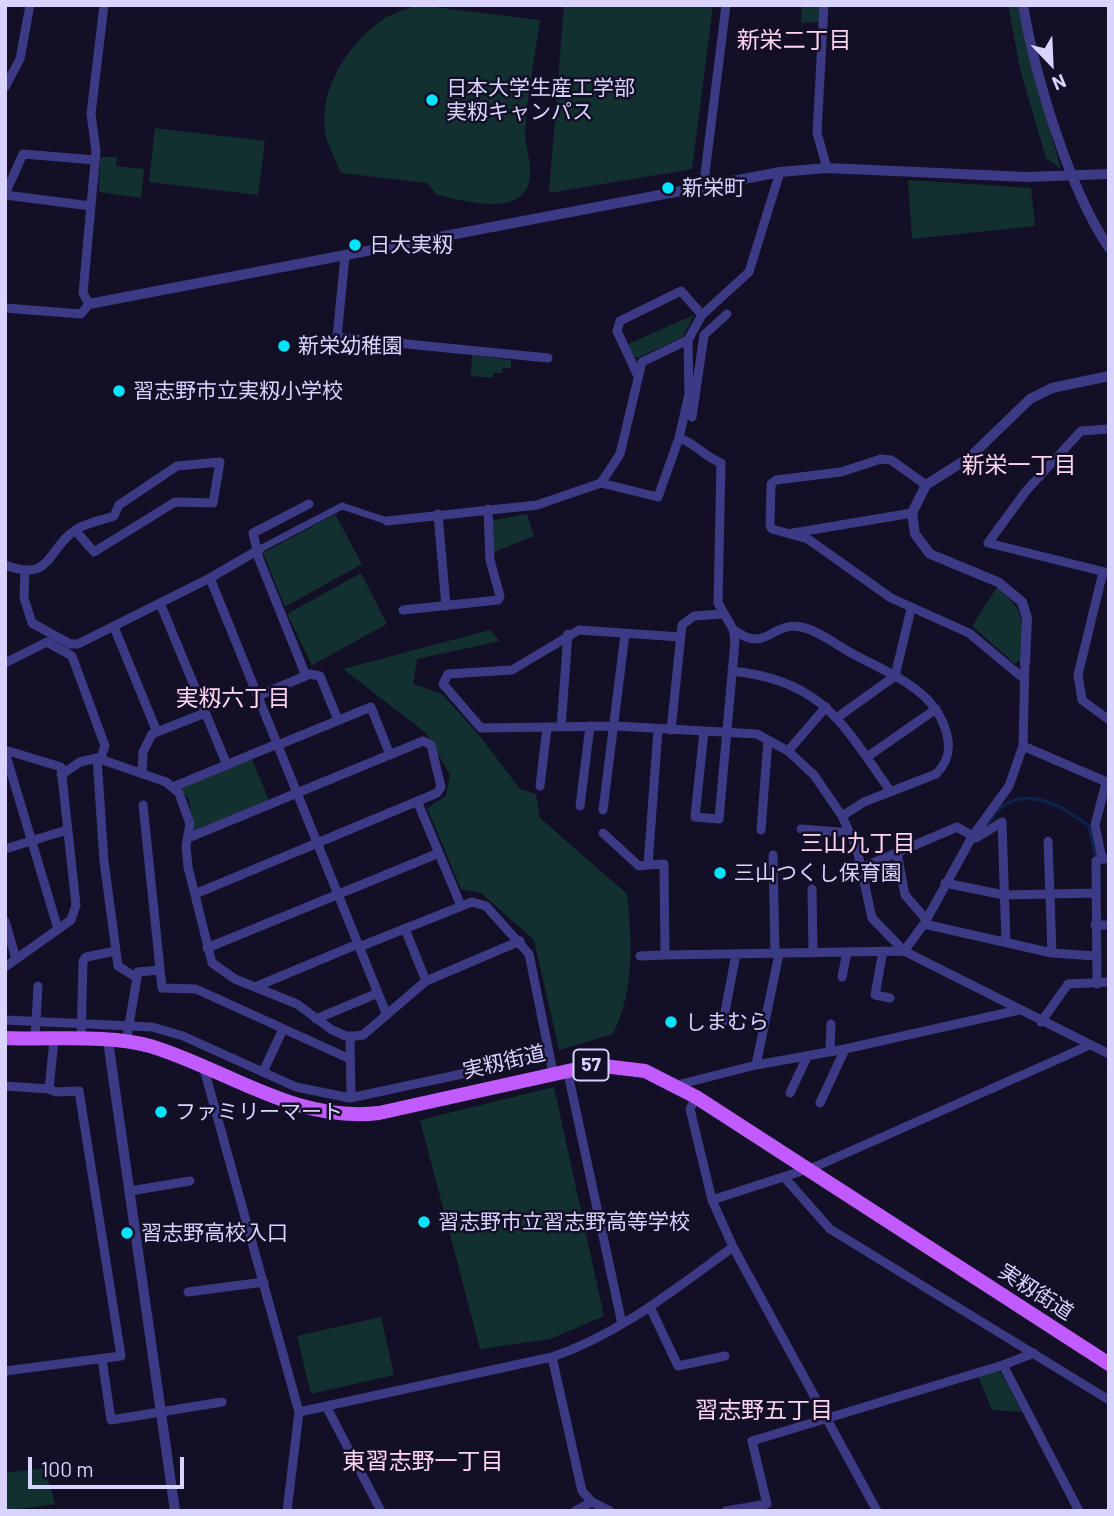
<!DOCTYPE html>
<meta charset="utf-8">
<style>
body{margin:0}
#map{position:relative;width:1114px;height:1516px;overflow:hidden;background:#130f26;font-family:Barlow,sans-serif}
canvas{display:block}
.frame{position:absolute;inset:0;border:7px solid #d9d4ff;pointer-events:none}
.north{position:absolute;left:1016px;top:28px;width:70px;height:70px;-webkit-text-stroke:5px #130f26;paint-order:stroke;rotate:157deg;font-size:19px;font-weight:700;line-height:28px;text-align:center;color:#d9d4ff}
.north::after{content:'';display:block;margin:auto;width:24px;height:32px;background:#d9d4ff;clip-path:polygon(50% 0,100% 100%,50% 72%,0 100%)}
.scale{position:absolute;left:28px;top:1457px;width:156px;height:32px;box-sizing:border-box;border:4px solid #d9d4ff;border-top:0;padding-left:9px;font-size:21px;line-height:24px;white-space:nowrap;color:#d9d4ff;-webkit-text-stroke:5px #130f26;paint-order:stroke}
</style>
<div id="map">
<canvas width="1114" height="1516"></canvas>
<div class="frame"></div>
<div class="north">N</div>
<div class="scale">100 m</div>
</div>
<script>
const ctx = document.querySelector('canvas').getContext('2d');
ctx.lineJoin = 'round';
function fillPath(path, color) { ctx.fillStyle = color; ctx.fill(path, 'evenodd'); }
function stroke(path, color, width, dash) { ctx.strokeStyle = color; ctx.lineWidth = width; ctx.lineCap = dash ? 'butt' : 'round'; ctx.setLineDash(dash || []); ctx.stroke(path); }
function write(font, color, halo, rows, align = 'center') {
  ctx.font = font + ' Barlow,"Noto Sans JP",sans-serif'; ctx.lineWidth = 5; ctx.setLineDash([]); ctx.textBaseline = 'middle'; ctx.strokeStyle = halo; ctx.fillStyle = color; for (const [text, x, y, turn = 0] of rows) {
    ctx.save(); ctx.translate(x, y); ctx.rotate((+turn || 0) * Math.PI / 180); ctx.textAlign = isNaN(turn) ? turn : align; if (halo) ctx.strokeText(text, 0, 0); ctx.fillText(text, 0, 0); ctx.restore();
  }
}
fillPath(new Path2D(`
 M417,5L540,20C535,57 527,96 525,133C525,147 532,163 530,177C525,220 463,200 437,195L427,183L341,173C337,163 332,153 328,143C313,96 346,46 382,20C392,13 406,10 417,5Z
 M564,5H713L692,169L549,193Z
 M802,5H821L820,22L801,23Z
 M1008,5H1019L1027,50L1061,169L1046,158L1020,69Z
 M155,128L265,141L258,195L149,182Z
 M100,157H117L116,166L144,169L141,198L99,192Z
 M908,180L1031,188L1035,226L912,239Z
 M694,315L683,337L637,358L633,356L628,344Z
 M472,355L511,360V368H502V373H493V378L471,376Z
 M335,514L362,564L285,607L263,553Z
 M527,514L534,536L492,553L493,520Z
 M361,573L387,624L312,665L287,614Z
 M997,587C1028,614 1022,620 1021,659L1015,664L972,626Z
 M490,630L500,641L417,659L413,684L442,694L479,735L520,789L536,794L540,818L627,894C632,942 635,989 613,1034L559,1050L534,940L481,893L461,889L427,808L446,796L450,775L426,733L343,669Z
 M252,759L269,800L194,831L189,800L180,788Z
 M554,1087L604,1316L550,1339L480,1349L420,1120Z
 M381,1317L394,1375L311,1394L297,1336Z
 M997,1370L1002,1374L1022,1412L992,1410L978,1376Z
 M45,1468L55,1504L5,1511V1473Z`), '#12302f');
stroke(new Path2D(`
 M985,828C990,821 996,811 1003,806C1031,786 1066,808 1089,826L1095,855`), '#0c2248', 3.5);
stroke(new Path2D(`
 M260,549L342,506L387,521`), '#3d3a85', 7);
stroke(new Path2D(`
 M824,5L817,133L827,168
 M5,87L20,59L30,5
 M703,189L726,5
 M5,194L23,154L95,160
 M5,195L91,206
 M345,256L337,337L548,358
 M5,308L81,314L89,304L83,293L96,151L91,114L104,5
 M637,374L617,331L620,321L681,291L702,315
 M692,417L704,335L727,314
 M1109,429L1081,431L1026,491L988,543L1109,573
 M679,438C695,443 705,457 721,463L718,603L733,629L735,641L719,819L695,817L704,731
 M601,483L658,497L679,438L689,394L688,340
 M926,485L891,460L881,459L841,472L776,480L771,484L770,526L772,529L808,539L891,598L969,633L1023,678
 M438,514L446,606
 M387,521L537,505L601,483L620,454L642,362L688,340L702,315L749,272L780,172
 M793,533L912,513
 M5,565C54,583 46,548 77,529C87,523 102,520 114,516L119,505L177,466L220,462L213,503L175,502L94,552L75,530
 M25,570L24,598L32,623L70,644H78L210,578L260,549
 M1103,572L1078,675L1082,700L1109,720
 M210,578L386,1013
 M160,603L227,765
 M403,610L498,600L500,596L490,560L488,509
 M114,627L157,732
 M733,629C766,655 771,621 801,627C818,630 838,646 853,654C892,675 940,691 948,740C950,754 946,764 936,774L864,802L842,816
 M680,637L579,630L512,670L448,674L443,684L481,728L616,726L757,734L788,751L814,775L842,816L857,849L872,918L904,951L1109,1054
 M5,663L47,642L72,656L105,746L100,760
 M732,671C822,680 843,724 891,792
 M306,676L259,559L253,533L309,504
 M258,696L310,674L320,676L338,720
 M838,717L895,676L911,609
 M561,727L568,634
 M658,730L648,865L664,864L665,955L904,951L924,924L972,837L1009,786L1023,746L1025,662
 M671,730L682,625L694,616L722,614
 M278,745L371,707L390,755
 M1023,746L1109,783
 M5,750L61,767L76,905L71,920L5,967
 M788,751L826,707
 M5,752L58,929
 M867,757L936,709
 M97,758L104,861L118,966L137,978
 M142,774L143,752L152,734L205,713
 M61,775L80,762L97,758L166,782L179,793L190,824L186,846L188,867L212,963L235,979L297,1004L332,1030L346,1036H356L363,1035L426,981L520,941
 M1106,783L1095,825L1102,859H1109
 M540,786L547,728
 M173,787L277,744
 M418,803L461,906
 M143,805L162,988L196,989L350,1059
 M580,806L590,726
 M603,810L625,634
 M801,829L851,833
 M761,830L768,740
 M603,833L639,866L648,865
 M188,838L423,741L431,745L441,787L437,793L195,894
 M1048,841L1052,953
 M5,849L67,830
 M897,853L905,895L925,918
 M773,855L775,954
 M859,869L957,827L976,838L1002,822L1006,942
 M945,883L1004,895L1095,893
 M812,889L813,953
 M5,921L16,959
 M924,924L1052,953L1095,956
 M1095,925H1109
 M405,929L426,981
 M359,947L472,902L486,906L529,954L553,1072
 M207,948L439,853
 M883,951L875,995L890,998
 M640,956L665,955
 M842,977L847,952
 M1097,984L1096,861L1102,859
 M255,987L358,944
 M316,1019L378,993
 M5,1020L152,1027L183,1036L296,1087L350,1098L485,1069L548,1050
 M723,1022L736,954
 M1041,1022L1068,984L1109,982
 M350,1037L351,1098
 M35,1039L38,986
 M81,1041L83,961L86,957L116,951
 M126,1042L138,972L160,970
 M830,1052L831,1024
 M756,1065L779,954
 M204,1069L299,1412L287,1511
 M567,1069L622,1324
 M263,1072L283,1029
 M677,1085L756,1065L845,1049L1019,1010
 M5,1086L49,1089
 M790,1093L807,1057
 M696,1097L690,1109L712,1200L733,1247L877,1511
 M820,1103L845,1049
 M784,1177L830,1229L1109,1400
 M130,1191L190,1181
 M712,1200L817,1166L1090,1045
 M188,1292L264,1282
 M650,1307L678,1366L725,1356
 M552,1357L582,1491L592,1502L610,1511
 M102,1359L111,1420L222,1402
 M1003,1365L1079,1511
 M5,1371L121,1356L79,1091L56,1092L49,1089L54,1040
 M326,1406L381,1511
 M299,1412L552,1357C620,1334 676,1288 733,1247
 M575,1511L592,1502
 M726,1511L767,1504L752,1441L1003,1365L1034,1353`), '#3d3a85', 9);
stroke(new Path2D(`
 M1023,5C1035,76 1069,189 1109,248
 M89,304L780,172L827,168L1027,177L1109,174
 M1025,662L1027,618L1022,602L998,582L930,554L915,534L912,513L926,485L970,457L1030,399L1052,388L1109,376
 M108,1041L175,1511`), '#3d3a85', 10);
stroke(new Path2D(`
 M5,1038C48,1040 110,1034 150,1046C227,1069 294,1123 379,1113L595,1065L645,1071L696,1097L1109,1364`), '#c25bff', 14);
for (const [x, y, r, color] of [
 [432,100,7,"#00e5ff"],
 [668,188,7,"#00e5ff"],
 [355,245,7,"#00e5ff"],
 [284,346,7,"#00e5ff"],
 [119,391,7,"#00e5ff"],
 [720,873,7,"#00e5ff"],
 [671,1022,7,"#00e5ff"],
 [161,1112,7,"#00e5ff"],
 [424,1222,7,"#00e5ff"],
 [127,1233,7,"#00e5ff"]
]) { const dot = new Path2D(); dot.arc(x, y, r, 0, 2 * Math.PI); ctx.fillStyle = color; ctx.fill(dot); stroke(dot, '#130f26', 2.5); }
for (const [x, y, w] of [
 [591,1065,35]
]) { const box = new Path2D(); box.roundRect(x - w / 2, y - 15.5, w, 31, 5); ctx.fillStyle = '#130f26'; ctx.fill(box); stroke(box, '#d9d4ff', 2); }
write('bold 19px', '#d9d4ff', null, [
 ["57",591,1065]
]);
write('21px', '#d9d4ff', '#130f26', [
 ["日本大学生産工学部",446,88],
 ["実籾キャンパス",446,112],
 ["新栄町",682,188],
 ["日大実籾",369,245],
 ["新栄幼稚園",298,346],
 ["習志野市立実籾小学校",133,391],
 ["三山つくし保育園",734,873],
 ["しまむら",685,1022],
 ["ファミリーマート",175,1112],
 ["習志野市立習志野高等学校",438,1222],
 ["習志野高校入口",141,1233]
], 'left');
write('21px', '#d9d4ff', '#130f26', [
 ["実籾街道",504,1062,-13],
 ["実籾街道",1036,1292,33]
]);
write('23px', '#ffd6f0', '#130f26', [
 ["新栄二丁目",794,40],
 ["新栄一丁目",1019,465],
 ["実籾六丁目",233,698],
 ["三山九丁目",858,843],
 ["習志野五丁目",764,1410],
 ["東習志野一丁目",423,1461]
]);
</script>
